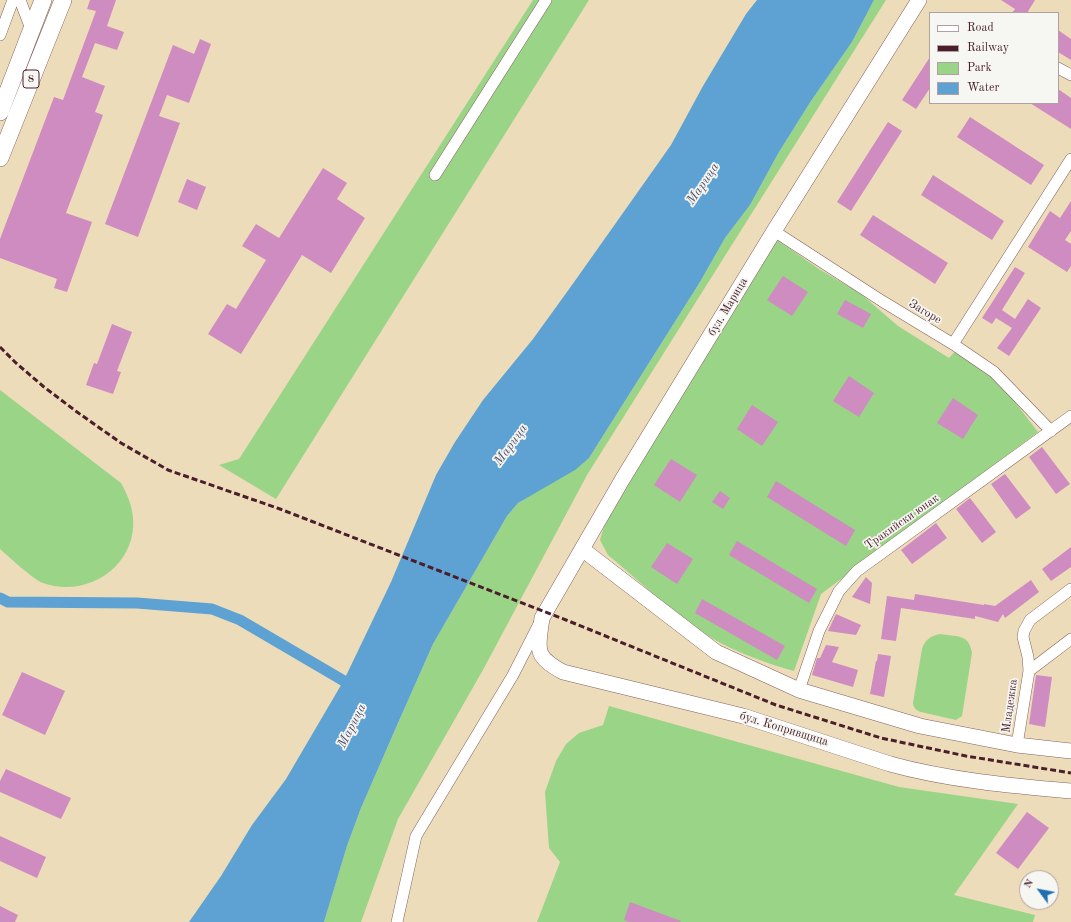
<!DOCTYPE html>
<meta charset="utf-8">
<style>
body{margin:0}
#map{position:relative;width:1071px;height:922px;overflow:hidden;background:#eddcb9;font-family:"Old Standard TT",serif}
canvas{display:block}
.legend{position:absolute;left:929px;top:12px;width:130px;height:92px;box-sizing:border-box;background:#f6f6f2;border:1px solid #b1a0a2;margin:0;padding:5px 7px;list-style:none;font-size:12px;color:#4a1f2b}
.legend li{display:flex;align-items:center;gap:8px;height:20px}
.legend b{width:20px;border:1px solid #b1a0a2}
.north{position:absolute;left:1019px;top:870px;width:40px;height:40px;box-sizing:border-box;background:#f6f6f2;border:1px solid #b1a0a2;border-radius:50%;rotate:302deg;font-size:11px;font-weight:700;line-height:16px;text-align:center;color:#4a1f2b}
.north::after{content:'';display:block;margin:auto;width:14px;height:18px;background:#1f6fb2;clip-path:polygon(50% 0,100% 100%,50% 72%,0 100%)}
</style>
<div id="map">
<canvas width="1071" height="922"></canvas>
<ul class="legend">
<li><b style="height:5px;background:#fff"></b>Road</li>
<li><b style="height:5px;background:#4a1f2b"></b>Railway</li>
<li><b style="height:11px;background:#9ad487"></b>Park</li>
<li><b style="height:11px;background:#5da2d2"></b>Water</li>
</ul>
<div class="north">N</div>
</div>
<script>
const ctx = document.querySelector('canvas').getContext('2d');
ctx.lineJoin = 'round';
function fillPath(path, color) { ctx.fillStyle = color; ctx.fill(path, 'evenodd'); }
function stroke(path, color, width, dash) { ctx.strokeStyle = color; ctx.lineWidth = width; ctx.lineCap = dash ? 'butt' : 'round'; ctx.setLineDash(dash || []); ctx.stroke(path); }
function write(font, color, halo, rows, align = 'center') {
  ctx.font = font + ' "Old Standard TT",serif'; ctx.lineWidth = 3.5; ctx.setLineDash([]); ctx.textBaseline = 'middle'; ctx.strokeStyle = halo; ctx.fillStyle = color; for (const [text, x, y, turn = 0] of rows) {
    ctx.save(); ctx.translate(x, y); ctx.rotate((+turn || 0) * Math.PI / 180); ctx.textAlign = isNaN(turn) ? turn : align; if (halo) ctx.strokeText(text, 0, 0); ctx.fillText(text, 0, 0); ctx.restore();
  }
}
fillPath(new Path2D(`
 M533,0H589L276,499L219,465L239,459Z
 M874,0H886L587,475L484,668L398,819L361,922H324L347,846L361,808L398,723L433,644L507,516L518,503L589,458L700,282L725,238L750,205L779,152L811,101L852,42Z
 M777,240L819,269L861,294L898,326L949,358L958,348L994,375L1038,432L821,594L794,671C761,662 719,646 692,625C663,604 636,578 608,555L600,540L606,520Z
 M0,390L121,483C127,494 132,505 133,518C137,566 87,599 43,583C34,580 9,557 0,549Z
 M940,634C956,637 969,633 972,653L962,716L956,720L921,712C915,710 914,708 913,703L922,649C925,640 930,636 940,634Z
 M609,706L899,787L1018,804L954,895L1035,915L1033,922H537L560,862L549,848L545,792L556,761L566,744L579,733L603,725Z`), '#9ad487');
fillPath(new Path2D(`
 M757,0H874L852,42L811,101L779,152L750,205L725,238L700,282L589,458L575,470L518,503L507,516L433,644L398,723L361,808L347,846L324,922H189L221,876L252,825L286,779L344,680L391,582L436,475L455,442L483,400L533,339L572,285L671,145L703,86L746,14Z`), '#5da2d2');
stroke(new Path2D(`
 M0,598L8,602L137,603L212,609L240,620L356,688`), '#5da2d2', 11);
fillPath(new Path2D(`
 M90,0H116L107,26L124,32L117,50L95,43L82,77L105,86L95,112L103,115L66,213L92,222L67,292L54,288L57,279L0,258V239L54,97L63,100L96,11L87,9Z
 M1001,0H1035L1027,13H1012L1015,9Z
 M1058,30L1071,39V60L1058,52Z
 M200,39L211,44L189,103L167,95L159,116L180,123L138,237L105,224L173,45L194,54Z
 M930,57V88L916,109L902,100Z
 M1058,89L1071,98V129L1030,103H1058Z
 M970,117L1044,165L1031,185L957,137Z
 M888,122L902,131L851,211L837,202Z
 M323,168L347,183L337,199L365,218L331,273L302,255L241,354L208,334L227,304L236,309L266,260L242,246L256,224L279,238Z
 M933,175L1004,221L992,240L921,195Z
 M187,179L206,187L197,210L178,202Z
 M1071,201V231L1065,240L1071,244V266L1067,272L1028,247L1050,211L1060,218Z
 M873,215L948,263L935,284L860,235Z
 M1015,267L1025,273L1002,310L1015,319L1028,299L1041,308L1009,356L997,348L1012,328L996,318L992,324L982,318Z
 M783,276L808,292L792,316L767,300Z
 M845,300L871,314L863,328L837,314Z
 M112,324L132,332L117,371L121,372L113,394L86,385L94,363L97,364Z
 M849,376L874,393L859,417L833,401Z
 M953,398L978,415L963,439L937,423Z
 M752,405L778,422L762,446L737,429Z
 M1042,447L1070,484L1056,494L1029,457Z
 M671,459L697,475L680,502L654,485Z
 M1005,474L1031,508L1016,519L991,484Z
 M776,481L855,530L846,546L767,497Z
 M720,491L730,498L723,509L712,502Z
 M970,498L996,532L982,543L956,509Z
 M936,523L947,538L912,564L901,550Z
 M737,541L817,589L809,603L729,555Z
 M667,543L693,559L677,584L651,567Z
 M1071,547V567L1051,581L1042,569Z
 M866,577L872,583L870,604L852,597Z
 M1031,580L1039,592L1005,618L1003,614L998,622L975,616V619L901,608L896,641L881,639L887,596L914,600L915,594L984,605V604L995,606Z
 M702,599L785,646L777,660L695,613Z
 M836,614L861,625L856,635L828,631Z
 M826,645L839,647L832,662L858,670L853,687L812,675L817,658H820Z
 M878,654L891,656L884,697L870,694L876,661H877Z
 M22,672L65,691L45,735L2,715Z
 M1036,675L1052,677L1045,727L1029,724Z
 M6,769L71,798L61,819L0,792V781Z
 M1027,812L1049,828L1018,869L996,853Z
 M0,836L46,857L37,878L0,861Z
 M630,902L681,921L680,922H629L624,920Z
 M0,906L18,915L15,922H0Z`), '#cf8cc0');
const street = new Path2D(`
 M20,0L31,29
 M0,35L13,0
 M1058,68L1071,75
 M435,175L546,0
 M774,231L882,301L953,344L994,372L1051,431
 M953,344L1071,159
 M1029,671L1071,639
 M799,690L819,631L839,591L857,571L1071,416
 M1017,745L1029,671L1028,657L1023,637L1024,631L1030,620L1071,589
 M397,922L416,836L513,675L539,624`);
const secondary = new Path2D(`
 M919,0L774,231L622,480L542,618C538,649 533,656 563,672L743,716L890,764C948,780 1012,786 1071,791
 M582,549L716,652L799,690L920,726L1017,745L1071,751`);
const primary = new Path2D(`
 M0,112L43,0
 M0,158L63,0`);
stroke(street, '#83615d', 12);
stroke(secondary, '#83615d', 16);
stroke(primary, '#83615d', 18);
stroke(street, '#fff', 11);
stroke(secondary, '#fff', 15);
stroke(primary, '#fff', 17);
stroke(new Path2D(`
 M0,347L16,363L44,387L77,412L121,443L168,470L280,509L566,620L776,705L881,738L966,756L1071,773`), '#4a1f2b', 3, [6, 3]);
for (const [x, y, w] of [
 [31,79,16]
]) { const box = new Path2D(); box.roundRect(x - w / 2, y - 9, w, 18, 3); ctx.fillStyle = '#f6f6f2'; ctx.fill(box); stroke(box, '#4a1f2b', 1); }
write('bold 11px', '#4a1f2b', null, [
 ["8",31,79]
]);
write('12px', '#4a1f2b', '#f6f6f2', [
 ["бул. Марица",728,307,-59],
 ["Загоре",925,312,31],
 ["Тракийски юнак",902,522,-35],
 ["Младежка",1010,706,-82],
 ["бул. Копривщица",784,729,17]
]);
write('italic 13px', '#52536e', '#f6f6f2', [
 ["Марица",703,184,-56],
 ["Марица",511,445,-54],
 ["Марица",352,726,-63]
]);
</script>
